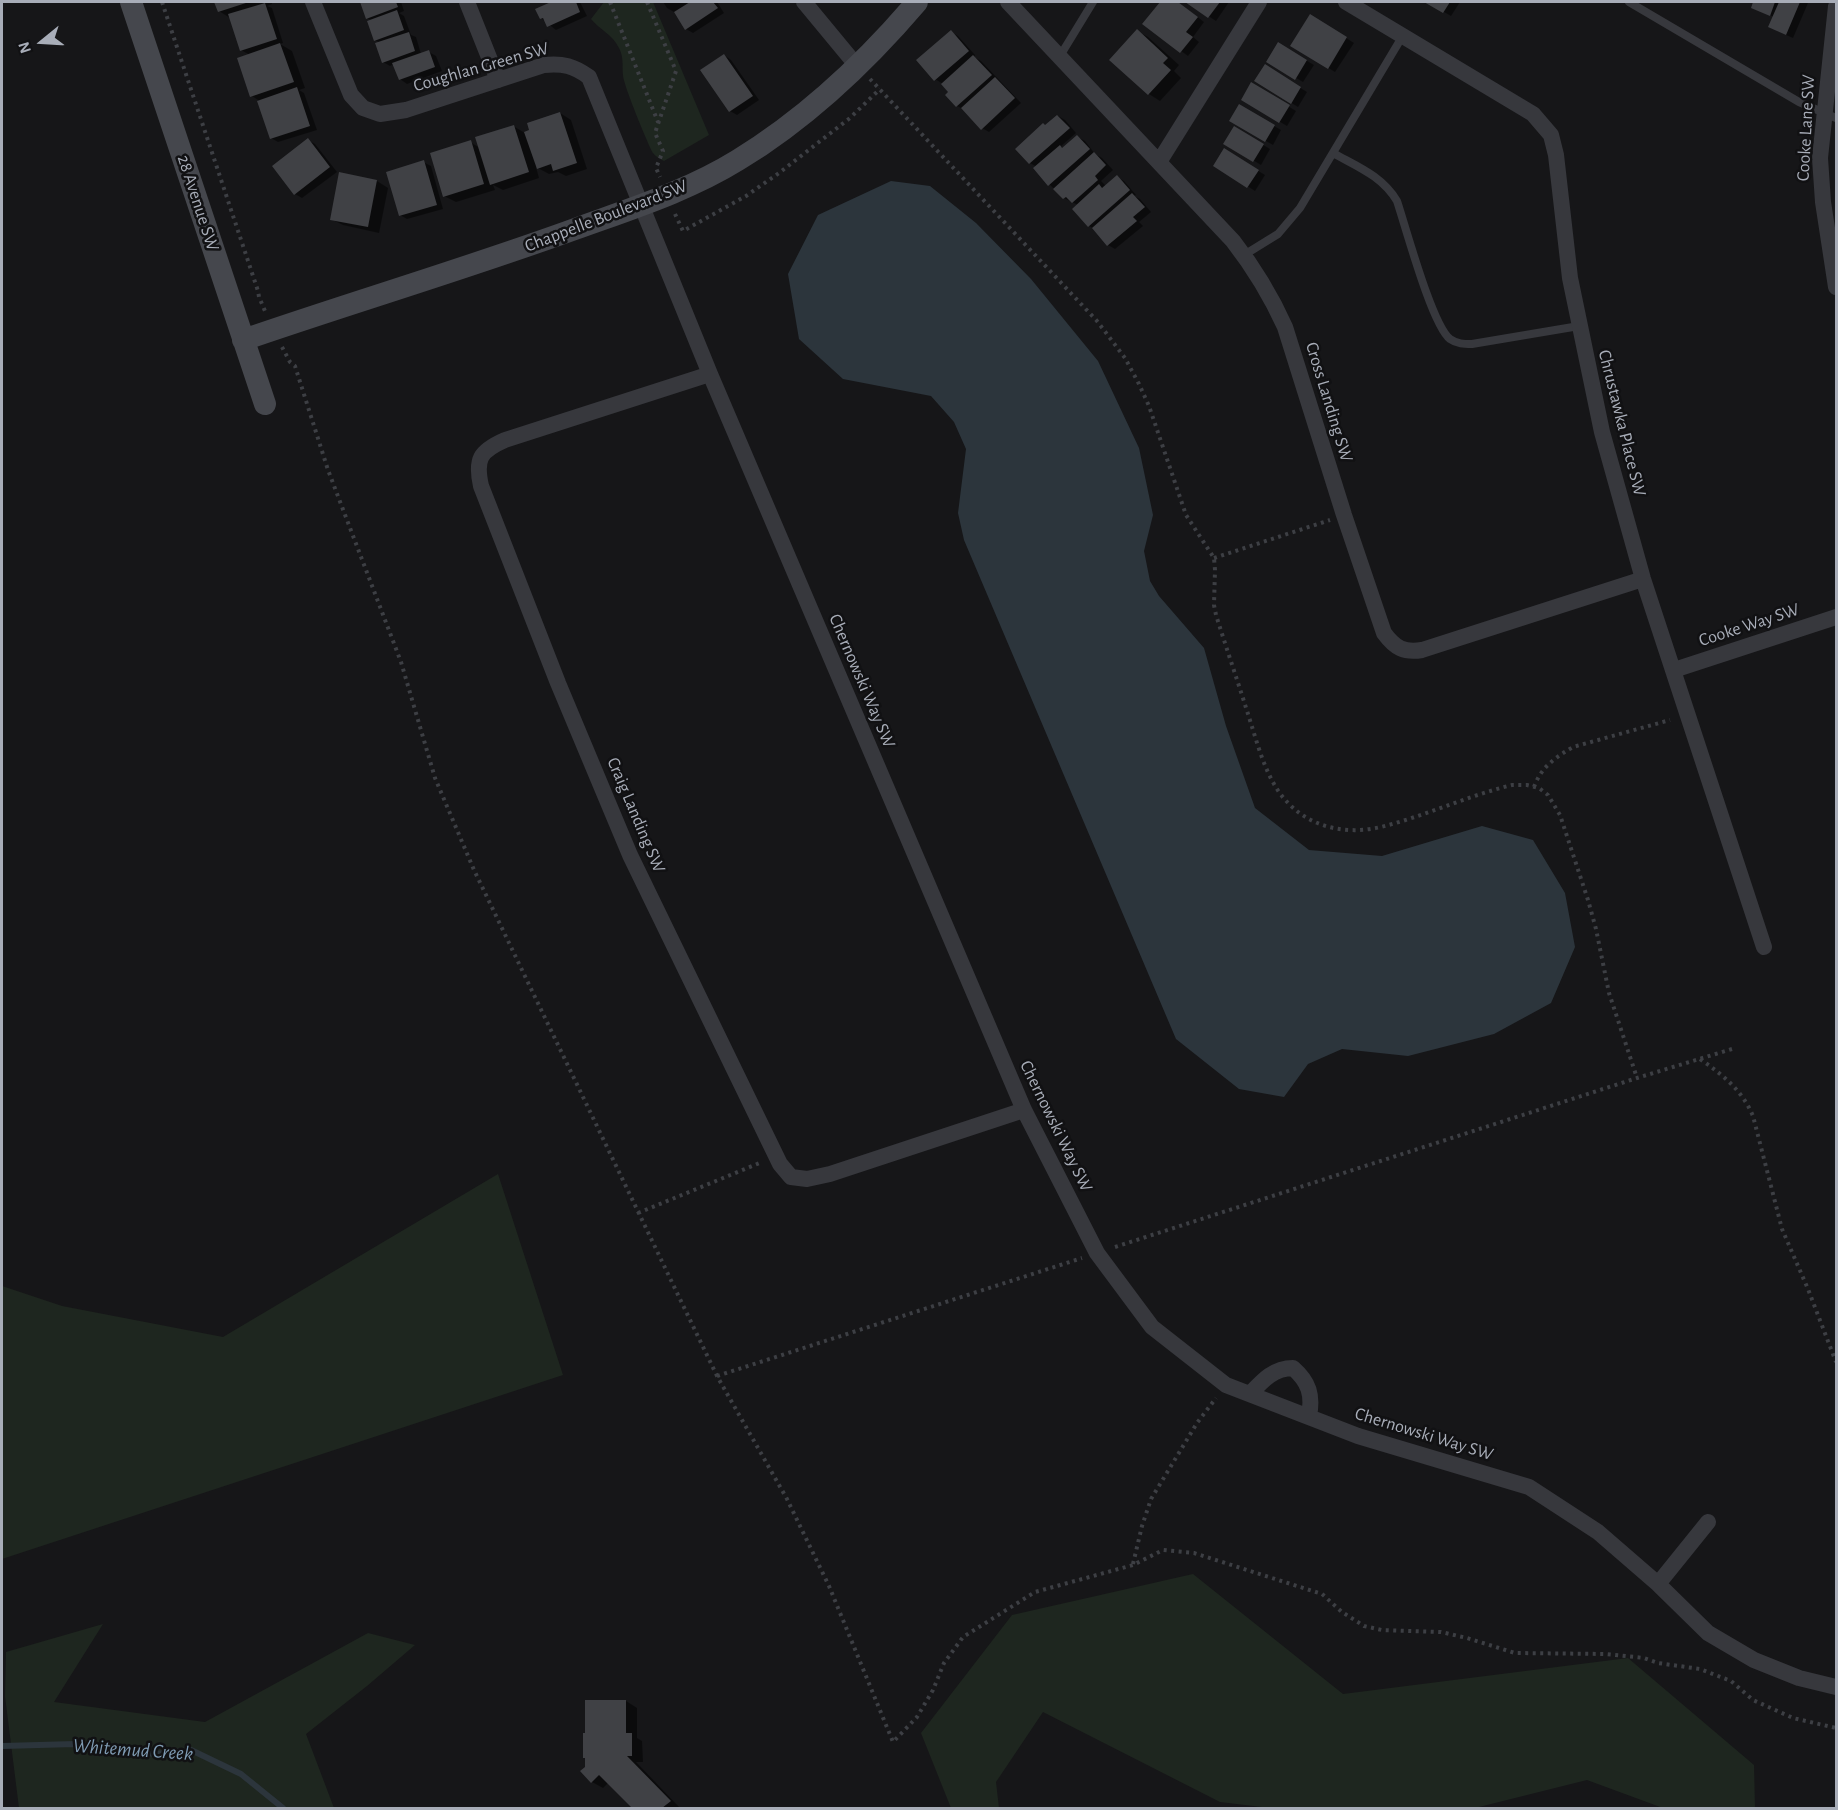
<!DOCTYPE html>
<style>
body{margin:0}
#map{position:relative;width:1838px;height:1810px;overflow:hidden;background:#161618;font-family:"Alegreya Sans",sans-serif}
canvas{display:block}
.frame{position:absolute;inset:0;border:3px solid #a8adb8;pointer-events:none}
.north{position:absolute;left:12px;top:12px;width:60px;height:60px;-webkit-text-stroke:4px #111113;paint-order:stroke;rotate:252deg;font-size:16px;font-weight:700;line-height:24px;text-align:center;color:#a8adb8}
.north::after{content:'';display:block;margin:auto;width:21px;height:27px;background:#a8adb8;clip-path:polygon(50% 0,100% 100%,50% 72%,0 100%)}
</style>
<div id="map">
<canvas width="1838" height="1810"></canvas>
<div class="frame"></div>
<div class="north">N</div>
</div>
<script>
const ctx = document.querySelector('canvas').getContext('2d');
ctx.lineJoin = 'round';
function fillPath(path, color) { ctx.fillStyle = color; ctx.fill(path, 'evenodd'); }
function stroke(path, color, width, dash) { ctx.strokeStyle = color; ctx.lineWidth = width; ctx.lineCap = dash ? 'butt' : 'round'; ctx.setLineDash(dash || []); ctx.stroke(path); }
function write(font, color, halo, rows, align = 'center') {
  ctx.font = font + ' "Alegreya Sans",sans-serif'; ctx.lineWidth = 5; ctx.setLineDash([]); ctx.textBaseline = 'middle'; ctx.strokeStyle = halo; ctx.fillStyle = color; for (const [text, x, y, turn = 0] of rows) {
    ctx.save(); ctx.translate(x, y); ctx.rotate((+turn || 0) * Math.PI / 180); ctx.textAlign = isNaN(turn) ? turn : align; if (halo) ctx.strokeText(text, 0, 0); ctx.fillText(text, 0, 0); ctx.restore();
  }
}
fillPath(new Path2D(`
 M604,2H653L709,135L664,161C660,159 655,156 653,153C648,144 623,84 623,75C622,65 624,58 619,48C612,34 600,30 591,19Z
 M498,1174L563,1375L2,1559V1286L62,1306L223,1337Z
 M1193,1574L1343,1694L1628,1658L1754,1765L1755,1808H1663L1587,1780L1475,1808H1270L1220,1802L1043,1712L996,1782L999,1808H951L921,1733L1012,1615Z
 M103,1624L54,1702L205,1722L368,1633L415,1645L367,1686L306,1734L334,1808H19L5,1696L6,1652Z`), '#1e261f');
fillPath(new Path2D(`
 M891,181L930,186L976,223L1031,279L1098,361L1139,448L1153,515L1144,551L1150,581L1159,596L1204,648L1226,726L1255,808L1309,850L1382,856L1482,826L1533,840L1565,893L1575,947L1551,1003L1494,1034L1408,1056L1342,1049L1308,1064L1284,1097L1239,1089L1176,1039L964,540L958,513L966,449L954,422L931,396L843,379L799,339L788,274L818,215Z`), '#2c353c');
fillPath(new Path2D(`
 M216,2H272V4L267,6L272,8L283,43L280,44L292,51L305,88L299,90L304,93L317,130L278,142L271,138L258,100L252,96L250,55L241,50L230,18L219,11Z
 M361,2H401L404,11L399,13L404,16L411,35L416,37L421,54L429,52L436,56L442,71L407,84L400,79L394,64L390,66L383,62L381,43L375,40L373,21L367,18Z
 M555,2H580L587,16L556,30L541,18L537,9Z
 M663,2H717L724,13L693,33L686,29L674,12L667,8Z
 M1161,2H1178L1204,22L1193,37L1199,42L1188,56L1144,24Z
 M1187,2H1229L1216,21Z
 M1427,2H1460L1451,16Z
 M1755,2H1806L1808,3L1793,38L1777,31L1774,17L1752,7Z
 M1311,16L1354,43L1335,72L1292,46Z
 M1137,31L1148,37L1179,65L1174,71L1181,78L1160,101L1149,94L1111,60Z
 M951,32L958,36L975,55L974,57L981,61L1021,103L989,132L982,128L965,110L957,106L943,84L935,79Z
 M1278,44L1314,65L1303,82L1268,61Z
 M724,55L731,60L759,100L737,115L730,111L702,70Z
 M1265,66L1307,92L1298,107L1256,81Z
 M1252,84L1296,111L1287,126L1243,100Z
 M1239,106L1281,130L1273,145L1231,121Z
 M560,113L571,120L587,169L566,176L558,172L549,174L536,167L539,178L503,190L493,185L495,190L456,202L444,196L470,142L480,148L513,126L525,133Z
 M1058,116L1065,120L1076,133L1060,147L1063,149L1078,137L1085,141L1095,154L1102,158L1113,170L1101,181L1106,186L1117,177L1124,181L1136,195L1134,196L1140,199L1151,212L1139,222L1143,226L1115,249L1108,245L1095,229L1089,226L1078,205L1064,198L1049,184L1037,167L1030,163L1017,149Z
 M1235,128L1270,149L1261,165L1225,143Z
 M308,140L315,144L337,172L302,198L295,194Z
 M1224,150L1265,175L1255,191L1215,165Z
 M423,162L431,166L443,209L407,219L400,215Z
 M377,181L388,188L379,233L343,225L331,219Z
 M626,1701L637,1708V1738L642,1741L643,1762H636L680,1808H634L609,1782L603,1788L592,1782L587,1767Z`), '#0007');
stroke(new Path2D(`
 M2,1746L75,1744L155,1754L191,1750L241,1774L283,1808`), '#2c353c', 6);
fillPath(new Path2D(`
 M214,2H249L218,12Z
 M360,2H396L398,7L366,19Z
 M551,2H576L580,12L547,27L543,18L540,19L535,9Z
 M690,2H713L718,8L685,30L674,12Z
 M1160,2H1178L1198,17L1186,32L1193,37L1180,53L1142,24Z
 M1185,2H1220L1208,18Z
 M1424,2H1450L1443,13Z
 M1753,2H1775L1770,16L1751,8Z
 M1779,2H1800L1786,35L1768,27Z
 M265,3L277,39L240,51L228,14Z
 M397,10L404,30L374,41L367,21Z
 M1310,14L1347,37L1328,69L1290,46Z
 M1137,29L1168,58L1163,63L1171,70L1148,95L1109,60Z
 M951,30L969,51L934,81L916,60Z
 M409,32L415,51L382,63L375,43Z
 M1278,42L1307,60L1295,80L1266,62Z
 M280,43L294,82L250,97L237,58Z
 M429,50L435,67L399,80L392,63Z
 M724,54L753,96L729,112L700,70Z
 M973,55L992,75L956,107L945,95L948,92L941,84Z
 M1265,64L1301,87L1291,104L1254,81Z
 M995,77L1015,98L981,130L961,108Z
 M1251,82L1290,105L1279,123L1241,100Z
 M297,87L310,126L270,139L257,101Z
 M1239,104L1275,125L1265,142L1229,121Z
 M560,112L577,163L553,171L551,164L537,169L524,132L529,130L527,123Z
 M1057,115L1070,128L1029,164L1015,149L1043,123L1045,125Z
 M514,125L529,172L490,185L475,137Z
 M1234,126L1264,144L1253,162L1223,144Z
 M1077,135L1090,149L1048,186L1033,168L1060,145L1062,148Z
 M308,138L330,167L294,195L272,166Z
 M471,140L484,184L443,197L430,153Z
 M1224,148L1259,170L1247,188L1213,166Z
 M1094,152L1106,165L1095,176L1098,180L1072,203L1066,197L1063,199L1053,189Z
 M424,160L437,205L399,216L386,172Z
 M339,172L377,180L368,227L330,220Z
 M1117,175L1130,190L1088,227L1072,209L1099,184L1102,188Z
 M1132,193L1145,207L1133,217L1137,221L1107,246L1092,228Z
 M585,1700H626V1733H632V1756H627L671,1801L662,1808H632L599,1775L591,1783L580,1771L585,1767V1758H583V1733H585Z`), '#404145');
stroke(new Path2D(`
 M162,2L258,291L259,297L265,311
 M610,2L658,122
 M647,2L676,71L655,133L663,151L656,168L660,177
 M870,79L1097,321L1125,358L1139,384L1149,406L1186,515L1214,558L1215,570L1214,605L1216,615C1226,647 1237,679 1247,711C1256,738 1263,769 1279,792C1303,826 1342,836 1381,827C1425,816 1467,796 1512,785H1527L1539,788L1548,795L1560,815L1588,900L1596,929L1609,993L1637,1078
 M675,214L683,231L746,196L779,173L850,118L880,89
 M282,347L290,362L295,366L328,470L401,662L435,778L474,870L717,1376L787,1499L829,1586L893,1742L917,1717L933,1690L944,1663L963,1637L1035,1592L1133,1565L1163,1550L1194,1553L1322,1594L1342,1612L1364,1626L1382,1630L1441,1632L1467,1638L1515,1653L1606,1654L1644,1658L1658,1663L1700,1669L1731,1681L1753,1700L1793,1718L1836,1728
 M1214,558L1330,520
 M1534,787C1541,767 1556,757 1573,747L1670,720
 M1700,1059C1723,1075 1742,1090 1753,1116L1782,1229L1808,1289L1836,1362
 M638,1213L762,1162
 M1115,1247L1637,1078L1732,1049
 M717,1376L1082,1258
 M1133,1564L1142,1526L1151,1499L1197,1423L1216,1398`), '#3d3f44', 4, [3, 4.5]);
stroke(new Path2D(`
 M1629,2L1799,102L1836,118
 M1060,56L1093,2
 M1333,153C1358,167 1382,176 1397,201C1406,228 1432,325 1450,339C1457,344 1464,344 1472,344L1579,326
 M1244,255L1278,234L1300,208L1402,37`), '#37383d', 8);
stroke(new Path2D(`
 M313,2L351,95L363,108L380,114L406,110L544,65C563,63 574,66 589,77L710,374L1024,1110L1097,1253L1152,1327L1226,1385L1358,1436L1529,1487L1598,1532L1658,1584L1708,1633L1754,1660L1799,1678L1836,1687
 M467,2L498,80
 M804,2L857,66
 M1008,2L1233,241C1254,268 1271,296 1285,327L1344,515L1384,633C1395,648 1404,653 1422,650L1643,579
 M1346,2L1533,114L1551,135L1556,155L1570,278L1602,432L1643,579L1764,947
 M1836,6L1820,158L1823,202L1836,287
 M1159,162L1259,2
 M710,374L505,440C480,451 475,459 481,486L558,683L630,855L780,1164L791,1177L807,1179L830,1174L1024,1110
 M1674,670L1836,617
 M1250,1394C1263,1380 1274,1368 1293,1368C1309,1382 1313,1395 1309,1416
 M1658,1584L1708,1522`), '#37383d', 16);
stroke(new Path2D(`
 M131,2L265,404
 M243,340C353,302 465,269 575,229C630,209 688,191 738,160C807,118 865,63 917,2`), '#45474d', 22);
write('18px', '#a8adb8', '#111113', [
 ["Coughlan Green SW",481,67,-16],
 ["Cooke Lane SW",1806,128,-87],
 ["28 Avenue SW",198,203,72],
 ["Chappelle Boulevard SW",606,216,-21],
 ["Cross Landing SW",1329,402,73],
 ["Chrustawka Place SW",1622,423,76],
 ["Cooke Way SW",1749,625,-18],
 ["Chernowski Way SW",862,681,67],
 ["Craig Landing SW",636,815,67],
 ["Chernowski Way SW",1056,1126,64],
 ["Chernowski Way SW",1424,1434,17]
]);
write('italic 20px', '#7f9bb3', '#111113', [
 ["Whitemud Creek",133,1750,4]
]);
</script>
